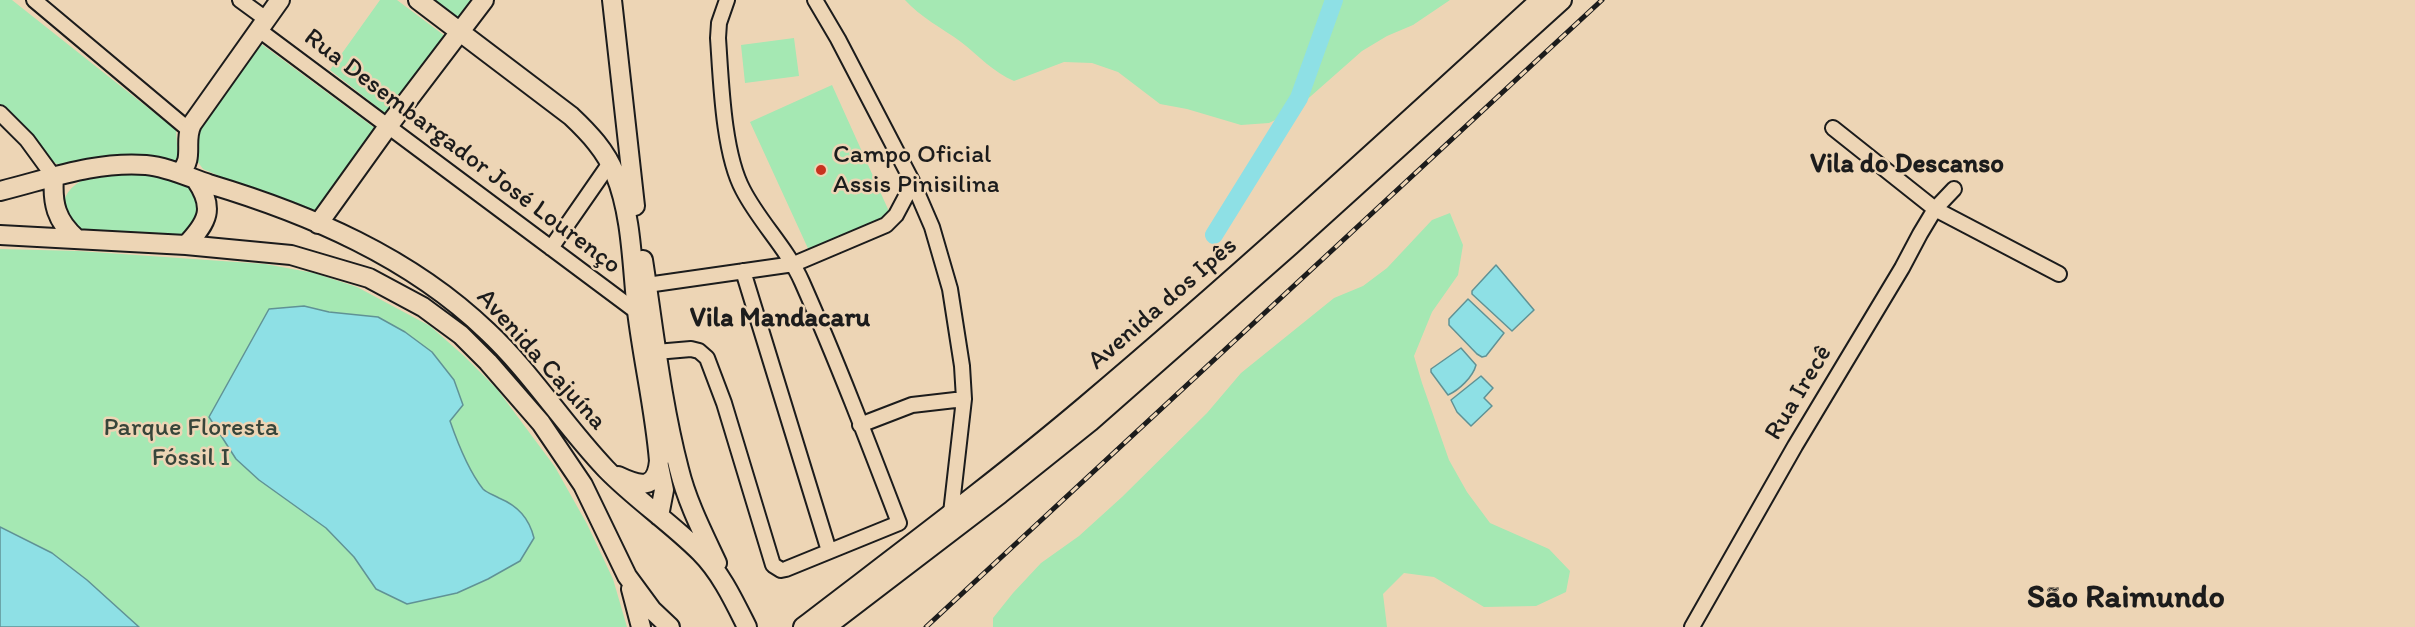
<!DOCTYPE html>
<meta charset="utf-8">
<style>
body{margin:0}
canvas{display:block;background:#edd5b5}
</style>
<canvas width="2415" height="627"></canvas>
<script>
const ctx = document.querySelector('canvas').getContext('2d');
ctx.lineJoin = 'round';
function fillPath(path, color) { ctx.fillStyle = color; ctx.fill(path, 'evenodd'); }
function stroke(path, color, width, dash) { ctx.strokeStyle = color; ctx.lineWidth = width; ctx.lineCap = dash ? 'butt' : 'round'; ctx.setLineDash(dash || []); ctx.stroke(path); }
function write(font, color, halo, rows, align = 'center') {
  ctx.font = font + ' Itim,sans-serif'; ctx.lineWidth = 5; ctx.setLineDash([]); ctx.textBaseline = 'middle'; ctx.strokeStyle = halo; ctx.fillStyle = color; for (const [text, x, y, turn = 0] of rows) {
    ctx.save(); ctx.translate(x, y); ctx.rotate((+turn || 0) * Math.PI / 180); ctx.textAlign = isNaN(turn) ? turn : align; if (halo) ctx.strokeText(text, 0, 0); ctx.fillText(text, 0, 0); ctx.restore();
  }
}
fillPath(new Path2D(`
 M0,0H12L176,130L178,159L174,163L67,170L52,161L28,133L0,109Z
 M380,0H397L449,39L390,117L330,70Z
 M431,0H477L461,22Z
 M905,0H1450L1413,25L1387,36L1362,51L1294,111L1269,123L1241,125L1187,109L1160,104L1118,72L1092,63L1064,62L1014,81C994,73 978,55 961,42C942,28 920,17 905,0Z
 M794,38L799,76L745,83L741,45Z
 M260,43L380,132L314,217L203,169L195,158L191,138Z
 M832,85L892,218L811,255L750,122Z
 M142,172C154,175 190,180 196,192C199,199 200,209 201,217L178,240L72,230L63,203C73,170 115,174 142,172Z
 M1450,213L1463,245L1458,275L1432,312L1414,356L1422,383L1449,460L1467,492L1490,523L1549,549L1570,571L1566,592L1536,606L1484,607L1434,577L1404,573L1383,594L1387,627H993V618L1013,593L1041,563L1079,536L1122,497L1207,413L1241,373L1334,298L1363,286L1387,268L1432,220Z
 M0,249L78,251L265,264L314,273L357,287L430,326L464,356L497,389L555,467L587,524L613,579L627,627H124L0,543Z`), '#a5e8b3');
const water = new Path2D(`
 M1496,265L1534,310L1512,331L1472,294V291Z
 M1468,299L1504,333L1486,356L1482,357L1477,354L1449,325V319Z
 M304,306L329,312L378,317L405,332L432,352L454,380L463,405L450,421C458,444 468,470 483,489C487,493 494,495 499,498C518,506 529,518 534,538L520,561L488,579L457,593L407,604L376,589L354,557L326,528L259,480L236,459L209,417L269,309Z
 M1461,348L1476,365C1473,377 1459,390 1448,395L1431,372V369Z
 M1481,376L1493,388L1484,398L1492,406L1471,426L1457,412L1451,400Z
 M0,527L52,553L87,580L139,627H0Z`);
fillPath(water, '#8ee0e5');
stroke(water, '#609295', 1.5);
stroke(new Path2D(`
 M1214,235L1299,98L1334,0`), '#8ee0e5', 18);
const minor = new Path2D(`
 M34,0L189,130
 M240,0L266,19
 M815,0L838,39L913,183L932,227L950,289L962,366L964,399L951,513
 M259,30L637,312
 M0,113L27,140L54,177
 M1833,128L1935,209L2059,274
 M551,248L610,163
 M743,271L829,551
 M647,285L794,264L886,225L896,215L913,183
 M656,352L691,349L699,351L707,358L724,403L773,565L781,570L786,569L899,523C868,442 837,361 802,282C787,248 760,223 743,190C723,153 721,80 718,38L719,23L727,0
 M860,425L912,405L964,399
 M1692,627L1795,446L1902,268L1920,234L1935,209L1954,189`);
const major = new Path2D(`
 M418,0L571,116C589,133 606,151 615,174C632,215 632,267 637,311C643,361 655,411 659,461C656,491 639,486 618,476
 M612,0L635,206
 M180,172C195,159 183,141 192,124L280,0
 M54,177C52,203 56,221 77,239
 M0,191C49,179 95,161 146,165C168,167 188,177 209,184C309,214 410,257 487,331C531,372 564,425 606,469C635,499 670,522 700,552C721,573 734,601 747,627
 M318,224L389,125L484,0
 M0,235L186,245L291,255L369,278L423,307L461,335L488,362L541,423L583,485L627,576L652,610L670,627
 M186,245C208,222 215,208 196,180
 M643,260C654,330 661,400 679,469C687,502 703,533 717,563
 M659,466L664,490L659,516
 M631,589L641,627
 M803,627C898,554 995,482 1086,405C1241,274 1390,137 1540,0
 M826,627L1000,494L1090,422L1290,246L1562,0`);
stroke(minor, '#1c1c1c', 18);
stroke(major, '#1c1c1c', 22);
stroke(minor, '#edd5b5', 14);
stroke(major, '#edd5b5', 18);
const rail = new Path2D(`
 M926,627L1602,0`);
stroke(rail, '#1c1c1c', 5);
stroke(rail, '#edd5b5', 3, [9]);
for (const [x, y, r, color] of [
 [821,170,6,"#c8321e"]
]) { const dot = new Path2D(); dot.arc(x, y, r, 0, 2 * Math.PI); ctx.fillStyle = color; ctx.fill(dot); stroke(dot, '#edd5b5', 2); }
write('26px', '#1c1c1c', '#edd5b5', [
 ["Rua Desembargador José Lourenço",462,152,37],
 ["Avenida dos Ipês",1163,304,-41],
 ["Avenida Cajuína",541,360,48],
 ["Rua Irecê",1799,393,-59]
]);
write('26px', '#1c1c1c', '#edd5b5', [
 ["Campo Oficial",833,155],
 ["Assis Pinisilina",833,185]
], 'left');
write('26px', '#37453a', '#edd5b5', [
 ["Parque Floresta",191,428],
 ["Fóssil I",191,458]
]);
write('bold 27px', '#1c1c1c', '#edd5b5', [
 ["Vila do Descanso",1907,165],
 ["Vila Mandacaru",780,319]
]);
write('bold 32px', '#1c1c1c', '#edd5b5', [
 ["São Raimundo",2126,599]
]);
</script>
